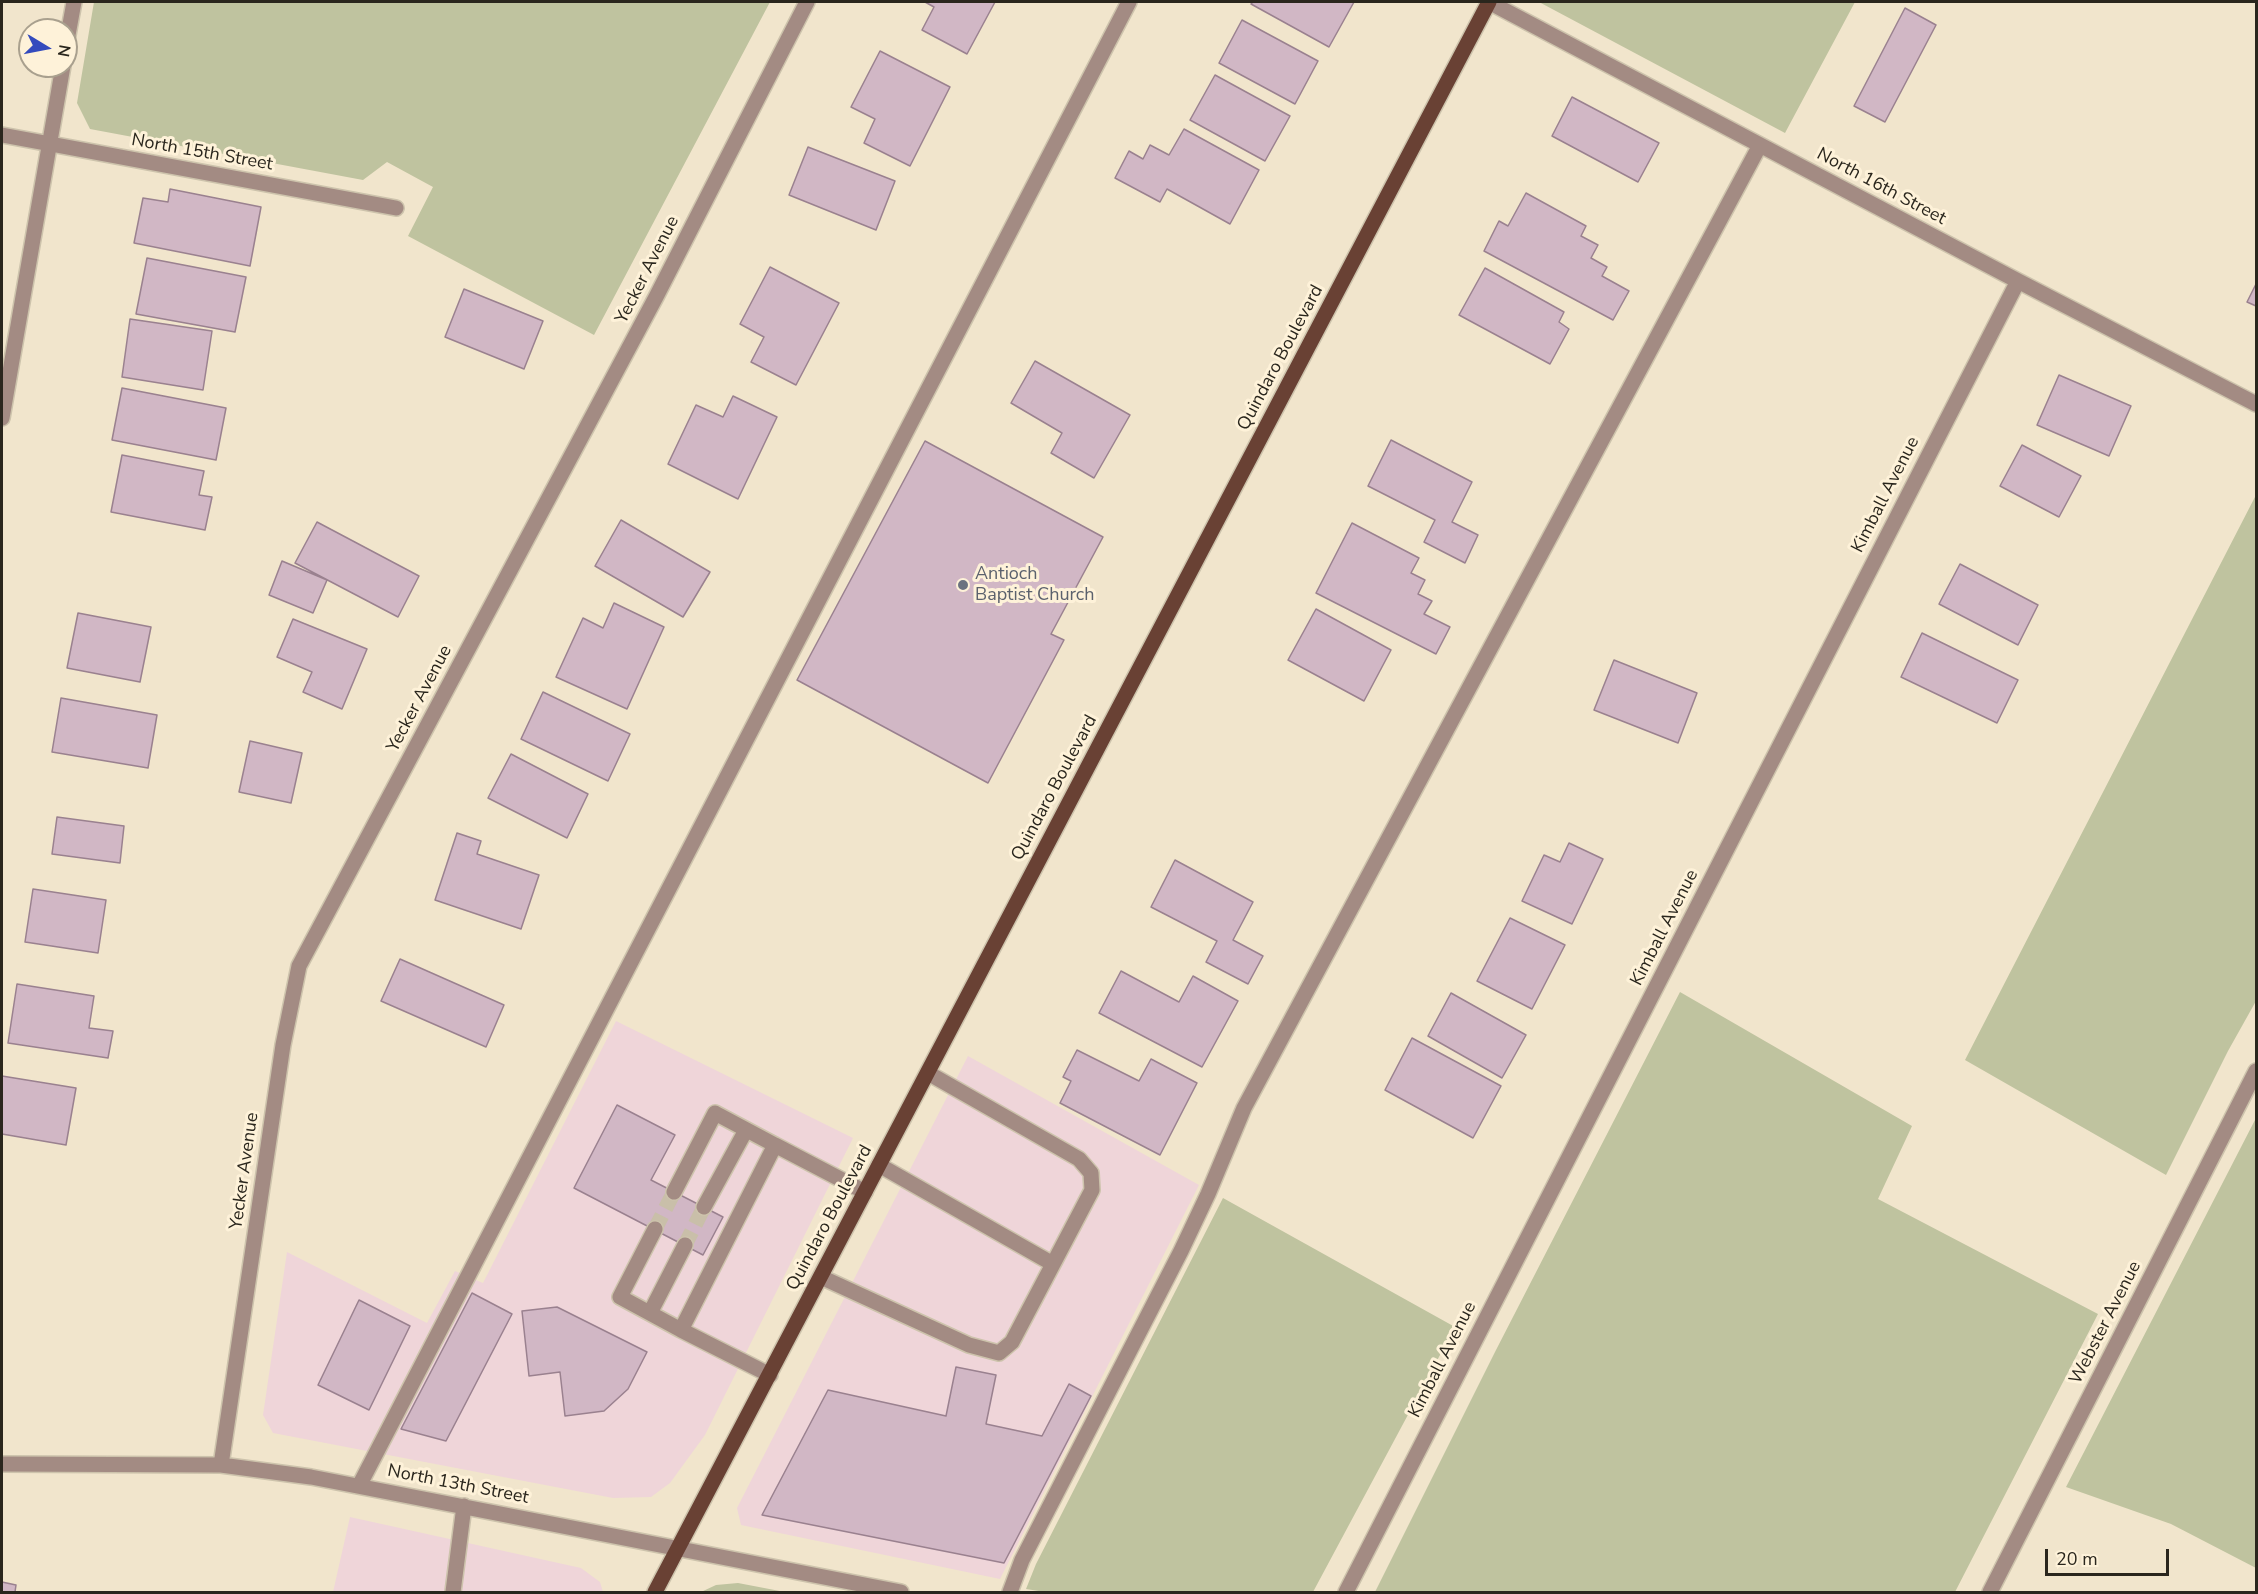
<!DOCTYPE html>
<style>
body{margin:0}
#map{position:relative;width:2258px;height:1594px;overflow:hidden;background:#f1e5cc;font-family:"Nunito Sans",sans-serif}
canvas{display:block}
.frame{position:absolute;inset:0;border:3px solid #2a261d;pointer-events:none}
.north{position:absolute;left:18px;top:18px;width:60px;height:60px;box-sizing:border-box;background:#fef2d9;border:2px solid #a9a08e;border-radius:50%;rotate:100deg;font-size:16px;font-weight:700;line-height:24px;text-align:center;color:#2a261d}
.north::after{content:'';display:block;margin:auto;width:21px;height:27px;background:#344bbd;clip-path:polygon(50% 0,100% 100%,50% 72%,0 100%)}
.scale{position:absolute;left:2045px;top:1549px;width:124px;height:27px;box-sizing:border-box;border:3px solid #2a261d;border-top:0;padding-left:8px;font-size:18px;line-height:21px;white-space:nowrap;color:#2a261d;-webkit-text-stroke:4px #fef2d9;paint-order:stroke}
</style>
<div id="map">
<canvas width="2258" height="1594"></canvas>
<div class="frame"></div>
<div class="north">N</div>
<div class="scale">20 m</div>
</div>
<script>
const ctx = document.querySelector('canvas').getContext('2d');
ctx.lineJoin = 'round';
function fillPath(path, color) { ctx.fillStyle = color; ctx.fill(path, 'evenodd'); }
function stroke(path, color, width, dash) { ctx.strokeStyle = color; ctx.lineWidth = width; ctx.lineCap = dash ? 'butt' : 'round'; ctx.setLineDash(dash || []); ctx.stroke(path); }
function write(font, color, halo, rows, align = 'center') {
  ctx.font = font + ' "Nunito Sans",sans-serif'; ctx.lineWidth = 6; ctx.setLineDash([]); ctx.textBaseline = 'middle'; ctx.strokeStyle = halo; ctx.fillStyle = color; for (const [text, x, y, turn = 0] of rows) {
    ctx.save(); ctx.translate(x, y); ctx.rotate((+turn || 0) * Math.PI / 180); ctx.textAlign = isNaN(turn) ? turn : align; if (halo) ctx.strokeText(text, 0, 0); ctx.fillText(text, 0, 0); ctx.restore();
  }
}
fillPath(new Path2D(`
 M616,1021L853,1138L705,1435L670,1483L651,1497L613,1498L273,1433L263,1415L287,1252L427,1323L455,1271L483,1283Z
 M968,1056L1199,1185L1000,1579L741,1525L737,1508Z
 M350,1517L581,1568L600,1582L603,1592H333Z`), '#efd5d9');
fillPath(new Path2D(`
 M94,2H770L594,335L408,236L433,187L387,162L363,180L90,129L77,103Z
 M1539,2H1855L1785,133Z
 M2256,495V1001L2228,1051L2166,1175L1965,1060Z
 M1680,992L1912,1126L1878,1199L2098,1314L1955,1592H1375L1496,1350Z
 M2256,1118V1568L2171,1524L2066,1487Z
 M1223,1198L1455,1327L1313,1592H1045L1026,1589L1036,1564Z
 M738,1583L785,1592H701L716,1585Z`), '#bfc39f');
const building = new Path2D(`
 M925,2H995L967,54L922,30L934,7Z
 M1253,2H1354L1329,47L1251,4Z
 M1905,8L1936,25L1885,122L1854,106Z
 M1242,20L1318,61L1295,104L1219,63Z
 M880,51L950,87L910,166L864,143L875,119L851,107Z
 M1215,75L1290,116L1265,161L1190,120Z
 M1572,97L1659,143L1638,182L1552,136Z
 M1184,129L1259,170L1230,224L1167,189L1160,202L1115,178L1129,151L1143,159L1150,145L1169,155Z
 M808,147L895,181L876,230L789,195Z
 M170,189L261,207L250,266L134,243L143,198L168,202Z
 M1526,193L1586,226L1581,236L1598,245L1591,258L1607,267L1602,276L1629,291L1613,320L1484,251L1499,221L1508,226Z
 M147,258L246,277L235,332L136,314Z
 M770,267L839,303L796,385L751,362L764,337L740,324Z
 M1485,268L1564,312L1559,322L1569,329L1550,364L1459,315Z
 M2256,284V306L2247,302Z
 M464,289L543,321L524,369L445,337Z
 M130,319L212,331L203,390L122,377Z
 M1035,361L1130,415L1094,478L1051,453L1062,433L1011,403Z
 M2059,375L2131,406L2109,456L2037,425Z
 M122,388L226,408L216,460L112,440Z
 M733,396L777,417L738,499L668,464L696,405L723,417Z
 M1391,440L1472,482L1452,522L1478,535L1465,563L1424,542L1435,520L1368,486Z
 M925,441L1103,537L1051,634L1064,640L988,783L797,680Z
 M2022,445L2081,476L2059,517L2000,486Z
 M122,455L204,471L199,495L212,497L205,530L111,512Z
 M621,520L710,572L683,617L595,566Z
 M317,522L419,576L398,617L295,563Z
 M1352,523L1419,558L1411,573L1425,580L1418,594L1432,601L1424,614L1450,627L1436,654L1316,593Z
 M282,561L327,580L313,613L269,595Z
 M1960,564L2038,605L2018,645L1939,604Z
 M614,603L664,627L627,709L556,677L583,618L603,628Z
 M1316,609L1391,650L1364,701L1288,660Z
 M78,613L151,627L140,682L67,668Z
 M293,619L367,649L342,709L303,692L312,672L277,657Z
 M1922,633L2018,680L1997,723L1901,677Z
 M1614,660L1697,693L1678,743L1594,710Z
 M543,692L630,734L608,781L521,739Z
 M61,698L157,715L148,768L52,752Z
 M250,741L302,753L291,803L239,792Z
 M511,754L588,794L567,838L488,798Z
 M57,817L124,826L120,863L52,854Z
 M457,833L481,841L477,854L539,875L521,929L435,900Z
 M1569,843L1603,859L1572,924L1522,901L1544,855L1560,862Z
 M1175,860L1253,902L1233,940L1263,956L1248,984L1206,962L1217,941L1151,907Z
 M33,889L106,900L98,953L25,942Z
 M1510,918L1565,945L1532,1009L1477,981Z
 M400,959L504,1005L486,1047L381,1001Z
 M1121,971L1179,1002L1193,976L1238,1001L1202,1067L1099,1013Z
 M17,984L94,996L89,1028L113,1031L108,1058L8,1043Z
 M1451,993L1526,1035L1502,1078L1428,1036Z
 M1412,1038L1501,1086L1473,1138L1385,1090Z
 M1077,1050L1139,1081L1151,1059L1197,1083L1160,1155L1060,1103L1071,1081L1063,1077Z
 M2,1076L76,1088L66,1145L2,1134Z
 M617,1105L675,1135L651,1180L723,1217L703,1255L574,1188Z
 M472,1293L512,1314L446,1441L401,1429Z
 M359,1300L410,1326L369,1410L318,1385Z
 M557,1307L647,1352L628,1389L604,1411L565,1416L560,1372L529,1376L522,1311Z
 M956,1367L996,1375L986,1424L1042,1436L1069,1384L1091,1396L1004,1563L762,1515L828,1390L946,1416Z
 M2,1582L16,1585L15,1592H2Z`);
fillPath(building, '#d1b7c5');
stroke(building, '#9a818f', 1.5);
stroke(new Path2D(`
 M655,1229L674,1192
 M685,1245L704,1207`), '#c9bfa9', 15, [15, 8]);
const minor = new Path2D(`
 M1489,2L2018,281L2256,404
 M66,46L74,2
 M2,135L396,208
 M2,418L63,66
 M879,1165L1053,1264
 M674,1192L715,1113L775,1145
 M704,1207L746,1130
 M655,1229L620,1297L681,1330
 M821,1277L969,1345L999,1353L1012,1342L1092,1190L1091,1173L1079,1159L928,1073
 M650,1313L685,1245
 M770,1375L681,1330L775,1145L865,1192
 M2,1464L221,1465L311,1477L901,1592
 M221,1465L283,1045L299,966L656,297L807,2
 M359,1486L1129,2
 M453,1592L464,1506
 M1010,1592L1022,1560L1181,1251L1208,1194L1244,1108L1760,145
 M1346,1592L2018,281
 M1990,1592L2256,1071`);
const major = new Path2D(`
 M655,1592L1489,2`);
stroke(minor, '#cdc3ac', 18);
stroke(major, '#cdc3ac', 18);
stroke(minor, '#a38b83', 15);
stroke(major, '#694134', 15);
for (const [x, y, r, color] of [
 [963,585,6,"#6b7280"]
]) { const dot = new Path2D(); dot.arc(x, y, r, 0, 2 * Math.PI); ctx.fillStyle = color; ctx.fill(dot); stroke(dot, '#fef2d9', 2); }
write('18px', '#2a261d', '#fef2d9', [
 ["North 15th Street",202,153,10],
 ["North 16th Street",1881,187,28],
 ["Yecker Avenue",648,270,-63],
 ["Quindaro Boulevard",1281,358,-62],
 ["Kimball Avenue",1886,495,-63],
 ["Yecker Avenue",420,699,-62],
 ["Quindaro Boulevard",1055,788,-62],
 ["Kimball Avenue",1665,928,-63],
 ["Yecker Avenue",245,1171,-82],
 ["Quindaro Boulevard",830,1218,-62],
 ["Webster Avenue",2106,1323,-63],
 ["Kimball Avenue",1443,1360,-63],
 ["North 13th Street",458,1485,11]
]);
write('18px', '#5b616d', '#fef2d9', [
 ["Antioch",975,575],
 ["Baptist Church",975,596]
], 'left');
</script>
